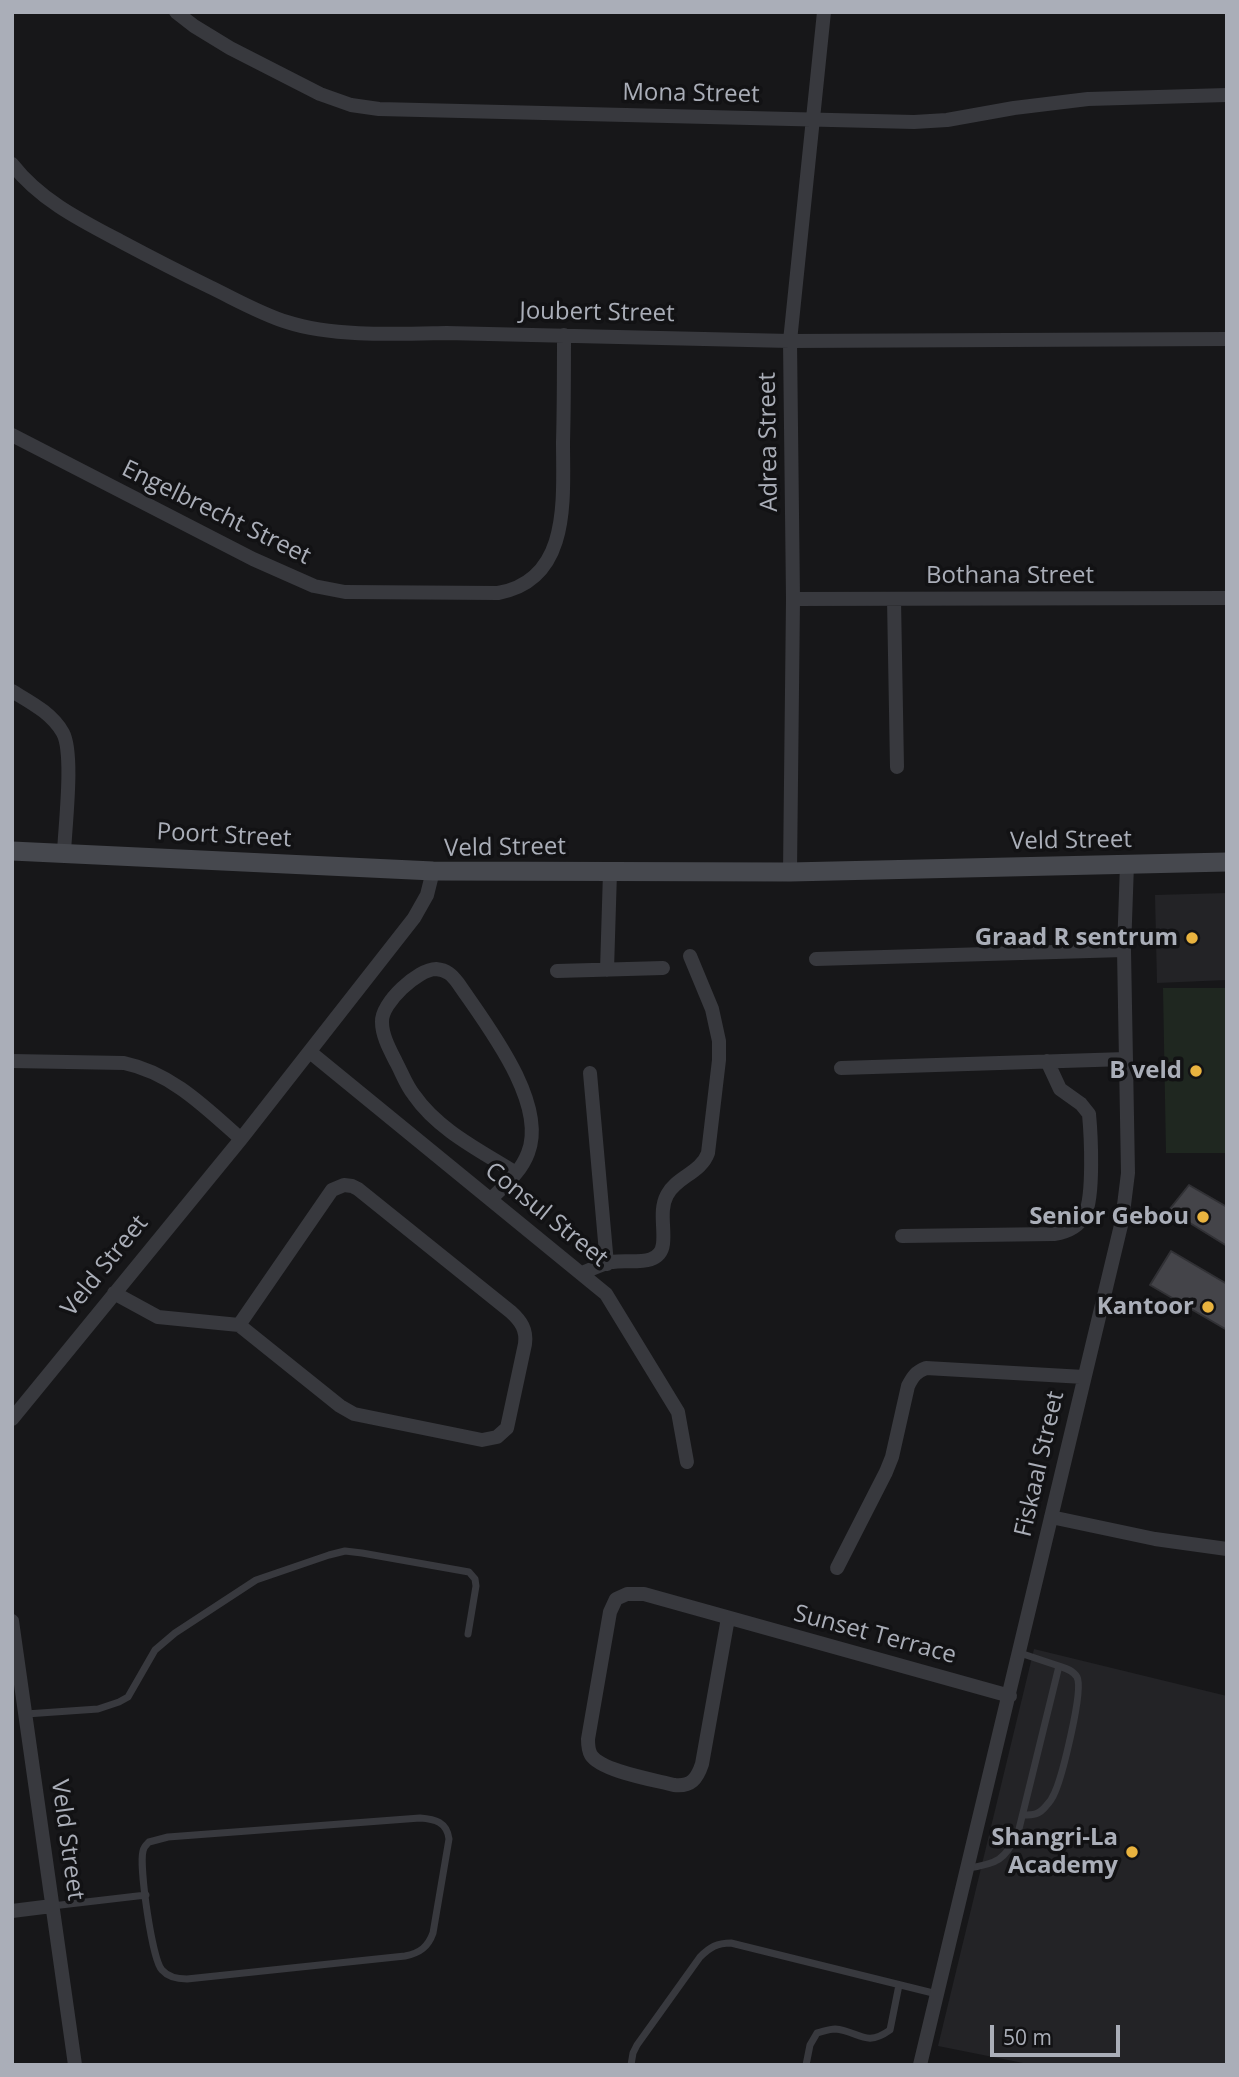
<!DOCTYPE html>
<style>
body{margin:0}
#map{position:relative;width:1239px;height:2077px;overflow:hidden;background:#171719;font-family:"Open Sans",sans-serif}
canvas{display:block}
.frame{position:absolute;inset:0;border:14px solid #aaaeb8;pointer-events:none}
.scale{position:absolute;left:990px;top:2025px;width:130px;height:32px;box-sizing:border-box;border:4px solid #aaaeb8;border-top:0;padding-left:9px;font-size:21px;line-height:24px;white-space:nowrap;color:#aaaeb8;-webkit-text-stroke:5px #121214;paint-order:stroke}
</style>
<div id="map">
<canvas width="1239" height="2077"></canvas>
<div class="frame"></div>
<div class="scale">50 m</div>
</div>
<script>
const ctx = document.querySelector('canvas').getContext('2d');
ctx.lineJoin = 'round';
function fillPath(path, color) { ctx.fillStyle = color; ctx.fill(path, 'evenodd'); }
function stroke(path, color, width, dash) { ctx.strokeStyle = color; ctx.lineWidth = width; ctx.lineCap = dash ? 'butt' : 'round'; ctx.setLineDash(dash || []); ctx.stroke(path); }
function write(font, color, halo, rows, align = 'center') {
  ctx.font = font + ' "Open Sans",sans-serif'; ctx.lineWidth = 7; ctx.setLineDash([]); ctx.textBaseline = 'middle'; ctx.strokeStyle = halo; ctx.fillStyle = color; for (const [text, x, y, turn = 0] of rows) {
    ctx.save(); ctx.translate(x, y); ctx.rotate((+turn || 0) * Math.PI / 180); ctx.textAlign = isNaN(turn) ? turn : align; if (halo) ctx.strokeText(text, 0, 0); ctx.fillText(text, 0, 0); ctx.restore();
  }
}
fillPath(new Path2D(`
 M1227,893V980L1157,983L1155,895Z
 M1034,1649L1227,1696V2065H1033L938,2046Z`), '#232326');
fillPath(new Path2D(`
 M1163,988H1227V1153H1166Z`), '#1f2720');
const building = new Path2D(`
 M1189,1185L1227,1207V1246L1169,1210Z
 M1171,1251L1227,1284V1330L1150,1285Z`);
fillPath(building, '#444449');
stroke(building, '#313135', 2);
stroke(new Path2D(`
 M26,1714L98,1709L119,1702L128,1697L155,1650L175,1633L256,1580L329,1555L345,1551L362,1553L469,1572L475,1579L476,1586L468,1634
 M1023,1815C1033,1815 1039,1815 1046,1806C1050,1802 1053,1797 1055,1792C1062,1776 1084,1690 1077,1677C1073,1670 1065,1668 1059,1666
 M420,1818C435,1819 447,1822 449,1839L433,1933C428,1947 420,1953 405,1956L187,1979C178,1979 168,1977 162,1970C152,1960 139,1866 143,1851C144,1846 146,1845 149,1842L168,1837Z
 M968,1868C997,1864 1005,1860 1018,1833L1059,1666L1020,1653
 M52,1906L146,1895
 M631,2065L633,2053L637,2045L700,1957C710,1947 717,1943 731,1943L937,1994
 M806,2065L810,2045L817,2033C822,2032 829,2029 835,2029C859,2031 865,2048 890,2030L899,1985`), '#38393e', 7);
stroke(new Path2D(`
 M176,12L194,26L230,48L320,94L351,105L379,109L914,122L947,120L1014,108L1088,99L1227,95
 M12,164C40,200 80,220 120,241C150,257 179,272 210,287C235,299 261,314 287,322C333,337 398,334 446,333L790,341L1227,339
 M12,435L253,559L314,586L345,592L498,593C571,580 563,499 563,442C564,407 564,371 564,335
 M793,599L1227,598
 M894,599L897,767
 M12,691C30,702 52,713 63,733C74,754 65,826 64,853
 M790,872L793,599L790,341L824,12
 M816,959L1124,950
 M607,970L610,872
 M557,971L663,968
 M310,1052L606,1294L678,1412L687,1462
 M12,1061L124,1063C172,1073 206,1108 241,1139
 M841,1068L1126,1059
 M590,1073L607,1264
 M491,1199C505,1185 521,1172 528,1153C548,1102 485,1023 458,983C452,975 447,970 436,969C418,969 381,1003 382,1022C382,1036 390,1050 396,1062C402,1073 406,1085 414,1095C438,1130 481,1151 516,1173
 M902,1236L1054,1234C1067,1232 1079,1227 1085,1214C1094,1196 1091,1135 1089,1114L1081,1104L1060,1089L1047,1061
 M582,1273C592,1269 602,1264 612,1262C629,1259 660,1268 663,1244C665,1228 659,1210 667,1195C676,1177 701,1173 708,1153L719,1060V1041L712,1009L690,956
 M114,1293L158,1317L239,1325L340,1406L354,1414L482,1440L497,1437L507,1428L525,1344C527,1330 521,1321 511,1312L358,1189L352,1186L344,1185L332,1190L239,1325
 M12,1419L241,1139L414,918L427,895L433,871
 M1051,1517L1155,1539L1227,1549
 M837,1568L886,1472L892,1457L908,1386C913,1376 916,1372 926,1368L1084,1377
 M728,1618L702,1764C697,1779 691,1787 674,1785C655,1780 601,1771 591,1755C588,1750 588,1744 588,1739L610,1612L616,1599L627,1594H644L1010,1696
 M12,1621L75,2065
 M12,1911L52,1906
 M920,2065L1122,1221L1128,1173L1124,950L1127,864`), '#38393e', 14);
stroke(new Path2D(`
 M12,851L433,871L790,872L1227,862`), '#46484e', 19);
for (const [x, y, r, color] of [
 [1192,938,7,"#e9b33f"],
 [1196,1071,7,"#e9b33f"],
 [1203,1217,7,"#e9b33f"],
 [1208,1307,7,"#e9b33f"],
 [1132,1852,7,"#e9b33f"]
]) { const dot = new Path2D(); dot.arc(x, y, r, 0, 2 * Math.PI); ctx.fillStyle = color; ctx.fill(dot); stroke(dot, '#121214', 2.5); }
write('24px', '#aaaeb8', '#121214', [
 ["Mona Street",691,94,1],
 ["Joubert Street",597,313,1],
 ["Adrea Street",769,442,-91],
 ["Engelbrecht Street",216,513,26],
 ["Bothana Street",1010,576],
 ["Poort Street",224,836,3],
 ["Veld Street",1071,841,-1],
 ["Veld Street",505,848,-1],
 ["Consul Street",546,1215,39],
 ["Veld Street",105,1266,-51],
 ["Fiskaal Street",1040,1464,-77],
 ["Sunset Terrace",875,1635,15],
 ["Veld Street",67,1840,82]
]);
write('bold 24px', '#aaaeb8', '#121214', [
 ["Graad R sentrum",1178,938],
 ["B veld",1182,1071],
 ["Senior Gebou",1189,1217],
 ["Kantoor",1194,1307],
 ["Shangri-La",1118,1838],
 ["Academy",1118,1866]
], 'right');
</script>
